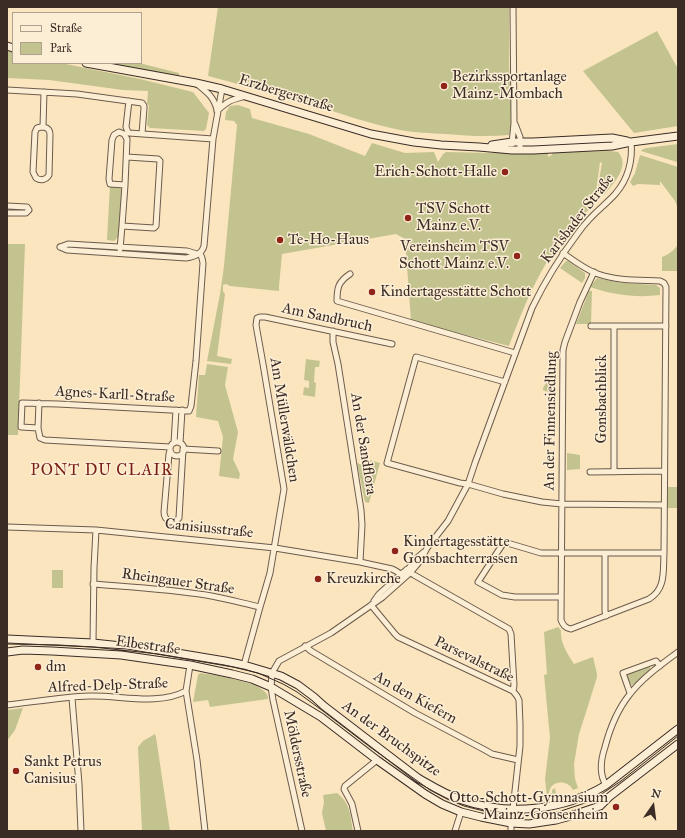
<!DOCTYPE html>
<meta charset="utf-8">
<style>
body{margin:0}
#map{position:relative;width:685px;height:838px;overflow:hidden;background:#fbe5bf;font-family:"IM FELL Great Primer",serif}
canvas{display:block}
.frame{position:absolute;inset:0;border:8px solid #3b2d26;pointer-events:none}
.legend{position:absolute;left:12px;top:12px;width:130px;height:52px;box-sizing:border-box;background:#fceed5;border:1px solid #afa18f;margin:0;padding:5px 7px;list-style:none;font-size:12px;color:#3b2d26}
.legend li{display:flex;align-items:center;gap:8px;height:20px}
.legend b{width:20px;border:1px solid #afa18f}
.north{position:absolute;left:633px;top:786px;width:40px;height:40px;-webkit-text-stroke:3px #fceed5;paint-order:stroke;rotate:14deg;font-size:11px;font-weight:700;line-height:16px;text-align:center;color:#3b2d26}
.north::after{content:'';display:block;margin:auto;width:14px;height:18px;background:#3b2d26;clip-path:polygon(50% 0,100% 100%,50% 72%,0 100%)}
</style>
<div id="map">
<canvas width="685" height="838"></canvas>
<div class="frame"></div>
<ul class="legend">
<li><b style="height:5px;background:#fceed5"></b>Straße</li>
<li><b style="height:11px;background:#c3c38f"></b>Park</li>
</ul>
<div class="north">N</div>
</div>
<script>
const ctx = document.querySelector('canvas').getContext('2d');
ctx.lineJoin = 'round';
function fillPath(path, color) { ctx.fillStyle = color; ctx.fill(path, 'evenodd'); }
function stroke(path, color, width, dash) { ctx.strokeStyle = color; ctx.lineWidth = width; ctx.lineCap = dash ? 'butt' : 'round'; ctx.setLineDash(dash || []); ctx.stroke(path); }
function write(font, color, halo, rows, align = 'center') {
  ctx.font = font + ' "IM FELL Great Primer",serif'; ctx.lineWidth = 3; ctx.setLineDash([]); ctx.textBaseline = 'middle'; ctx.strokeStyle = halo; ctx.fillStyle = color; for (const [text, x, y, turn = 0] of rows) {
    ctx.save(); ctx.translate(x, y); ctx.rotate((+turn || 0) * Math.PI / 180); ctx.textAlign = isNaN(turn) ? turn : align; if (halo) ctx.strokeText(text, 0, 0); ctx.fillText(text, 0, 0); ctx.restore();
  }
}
fillPath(new Path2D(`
 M218,7H509V65L512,122L509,135C488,137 467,136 446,134C431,133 415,133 400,130C370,124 342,114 313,105C278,95 243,85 208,76Z
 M657,31L678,69V126L634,133L583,71Z
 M7,51L13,52V63H61L140,79L193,92L209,113L206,129L204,131L150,128L147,125L149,105L147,104L148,91L123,90L49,80L7,78Z
 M105,63H139L179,73V76Z
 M238,105L250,109L252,118L309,134L365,156L372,143L405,153L434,152L438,162L443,154L446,152L491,153L548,152V157L552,155L553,152L610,151L618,152C631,166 613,184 604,195L599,191L598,186L602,163L600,162L595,199V203C586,213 577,222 568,232C540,266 524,306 509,346L411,321L405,239L396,234L282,254L279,286V291L230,286L226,284L223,285V291L225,294L217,356L232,359L231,364L207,361L220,294L224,266L237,125L234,121L225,120L226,112L230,106Z
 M678,144V161L677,162L641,151L643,149L647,148Z
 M640,155L678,167V209L675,201L660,181V185L638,184L633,186L630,182L635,173Z
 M110,185L121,186L122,190L119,236L114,241L107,240Z
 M7,244H25L18,435H7Z
 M678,244V271H662V257C668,255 675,250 678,244Z
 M566,261H568L585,273V278L582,283L560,268Z
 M597,278L622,283L656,285L660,288V295C637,298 613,295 590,287Z
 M589,291H592L591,324H576Z
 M306,359L320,361L319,367H315L314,382L316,383L315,397L303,395L304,387L309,388V381L304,380Z
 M207,364L228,367L225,385L238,432L233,459L240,474L239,479L219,476L223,437L218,421L196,417L199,375H205Z
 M553,366L556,367L554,394H549L548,392L543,390V388L549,378L551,367Z
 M567,453L580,455V469L567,470Z
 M370,460L380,463L369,503L365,502L357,463L363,465L362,468L368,469Z
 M668,487H678V508H667Z
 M52,570H63V588H52Z
 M558,627L561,630C560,643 567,653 574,664L593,657L597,674V677L587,709L579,734L574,764L575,779L578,788L573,790C568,779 549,780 549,794L552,793V790L555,788L556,795L547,797L545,779L550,738L544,675L547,674L544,632Z
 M649,666L651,670L635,684L631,685L627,676L628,674Z
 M200,673C215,675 254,681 264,691C267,693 268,696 268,699L210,707L208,700L193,702L198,675Z
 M23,708L15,730L7,741V710Z
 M155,734L156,737L170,831H142L138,747L143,741Z
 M337,793C351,804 350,815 353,831H326L322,813L324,802L323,795Z`), '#c3c38f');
const street = new Path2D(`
 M197,84C207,92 214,97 217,110
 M7,90L77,94L142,103L144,106V108L142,134
 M129,101L126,127L128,132L129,133L213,139
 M217,111C229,100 231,100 246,96
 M515,124L520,137V150
 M41,127C47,127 50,129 50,135L49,175C46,180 41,181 36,178L33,172L35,132L37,128Z
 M43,127L44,92
 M119,132L124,134L127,139L125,185L110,184L109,179L112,140L114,135Z
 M512,144L514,123L513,7
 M125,185L122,226L154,228L156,226L160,161L158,159L127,157
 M7,206L27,207L29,210L26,213H7
 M60,247L67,250L186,258C194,257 202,254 204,246L213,139L222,89
 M60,247L68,244L187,251L197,254
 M120,249L122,226
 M563,253C574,261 586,270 598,274C618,281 639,280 660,281L664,283L666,287L664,553C663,571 666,589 649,599L571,629C565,628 563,625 561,620L563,350L565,342L580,302L594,272
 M350,274C338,282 337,288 337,301L515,353
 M591,326H666
 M333,331V342L338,364L361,510L362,525L360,562
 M505,382L416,357L387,463L460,483L468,484L503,494L542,502L562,504L664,505
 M39,403L38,428L21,427L22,403L58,404L189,411L191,406L196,361L203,263L202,258L200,253
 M38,428L40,438L45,440L170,447
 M170 449a7 7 0 1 1 14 0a7 7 0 1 1-14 0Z
 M174,443L176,410
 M180,443L182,410
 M170,450L169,454L164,512C164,517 166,519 170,522L176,521L179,518L183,449L218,451
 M590,472L664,471
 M614,472V326
 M7,527L96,530L275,548L360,562L392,569L396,571L405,577
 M605,553V611L606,616
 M406,570L414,575L509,629L511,634L514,685L513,691
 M93,584C131,587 169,589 206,595C224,598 242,603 260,607
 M561,597H515L502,595L478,582L504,542L541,553H664
 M374,601L379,594L401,574L409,568L417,558L424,552
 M371,605L395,634L398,637L513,691L517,696L519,700L520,724V746L513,809
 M93,643L94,568L96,530
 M305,646L311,651L415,713L485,750L492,754L518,760
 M190,665L186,691L197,760L205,831
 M244,665L260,607L263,597L270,573L284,489L263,364L256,325L257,318L260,317H265L392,344
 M630,693L623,673L656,661L660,666
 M72,698L79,784L81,831
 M7,705C34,702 62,697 89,696C120,695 158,706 186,691
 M606,785C599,774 601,759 605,747C610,728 617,710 630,694C642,678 662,664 678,652
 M302,831L273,700L271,687L272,673L279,661L331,633L383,597L410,573L421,560L427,548L448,521L468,484L475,463L532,308C545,281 560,257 578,233C585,223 594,214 603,206C607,202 612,198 616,193C628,179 633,160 631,142
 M358,831L352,804L344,789L345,786L377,760
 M455,831L461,812
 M511,831V823`);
const secondary = new Path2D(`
 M7,46L13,48
 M86,63L196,83L222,89L371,134L414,142L441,145L479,147L512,150H533L612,146L631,142L678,136
 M492,145L512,142H533L612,138L627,141
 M7,639L93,643L159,650L225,661L244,665L281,676L298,685L314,697L324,706L418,778C432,786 446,795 462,800C509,816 563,811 606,785L678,729
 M7,652L23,650L52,651L121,655L190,665L232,674L252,679L271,687L321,717L377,760L425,794L442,804L461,812L481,817L511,823L529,824L556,820L567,817L600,806L609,797L678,744`);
stroke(street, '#6b5b4c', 7);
stroke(secondary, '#3b2d26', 9);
stroke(street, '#fceed5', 5);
stroke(secondary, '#fceed5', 7);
stroke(new Path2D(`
 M7,644L59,645L127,649L233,667L258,673L283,684L297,692L323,711L370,747L430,790L447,799L464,806L496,814L515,816L530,815L558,812L591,801L621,781L678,736`), '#3b2d26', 1);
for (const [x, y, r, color] of [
 [444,86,4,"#8f2418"],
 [505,172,4,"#8f2418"],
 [408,218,4,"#8f2418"],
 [280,240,4,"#8f2418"],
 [517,256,4,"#8f2418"],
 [372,292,4,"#8f2418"],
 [395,551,4,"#8f2418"],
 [318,579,4,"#8f2418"],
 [38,667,4,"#8f2418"],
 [16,771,4,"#8f2418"],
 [616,807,4,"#8f2418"]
]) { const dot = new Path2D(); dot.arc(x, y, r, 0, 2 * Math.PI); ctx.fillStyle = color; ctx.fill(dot); stroke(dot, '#fceed5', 1.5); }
write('15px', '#3b2d26', '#fceed5', [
 ["Bezirkssportanlage",452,77],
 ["Mainz-Mombach",452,94],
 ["Erich-Schott-Halle",497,172,"right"],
 ["TSV Schott",416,209],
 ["Mainz e.V.",416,226],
 ["Te-Ho-Haus",288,240],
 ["Vereinsheim TSV",509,247,"right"],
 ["Schott Mainz e.V.",509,264,"right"],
 ["Kindertagesstätte Schott",380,292],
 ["Kindertagesstätte",403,542],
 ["Gonsbachterrassen",403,559],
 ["Kreuzkirche",326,579],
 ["dm",46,667],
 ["Sankt Petrus",24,762],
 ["Canisius",24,779],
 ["Otto-Schott-Gymnasium",608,798,"right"],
 ["Mainz-Gonsenheim",608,815,"right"]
], 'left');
write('15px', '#3b2d26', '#fceed5', [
 ["Erzbergerstraße",286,94,17],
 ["Karlsbader Straße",578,219,-52],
 ["Am Sandbruch",327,318,12],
 ["Agnes-Karll-Straße",115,395,3],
 ["Gonsbachblick",602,399,-90],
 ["Am Müllerwäldchen",284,420,81],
 ["An der Finnensiedlung",551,421,-89],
 ["An der Sandflora",363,444,81],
 ["Canisiusstraße",209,529,6],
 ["Rheingauer Straße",178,582,8],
 ["Elbestraße",148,646,8],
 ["Parsevalstraße",474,660,26],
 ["Alfred-Delp-Straße",108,686,-2],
 ["An den Kiefern",415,698,29],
 ["An der Bruchspitze",391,739,36],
 ["Möldersstraße",297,754,78]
]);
ctx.letterSpacing = '1px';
write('16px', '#7a1f14', '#fceed5', [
 ["PONT DU CLAIR",102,471]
]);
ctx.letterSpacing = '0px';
</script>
